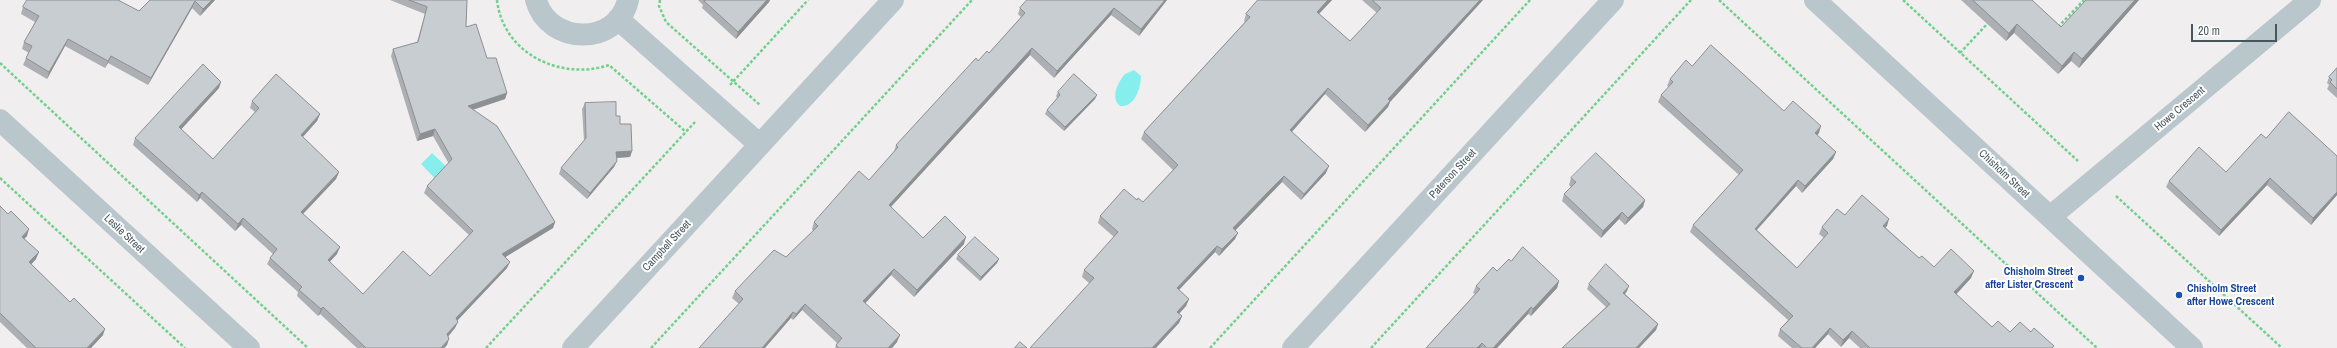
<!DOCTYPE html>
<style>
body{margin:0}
#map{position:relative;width:2337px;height:348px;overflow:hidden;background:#f1eeef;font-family:"Archivo Narrow",sans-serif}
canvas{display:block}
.scale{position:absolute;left:2191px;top:24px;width:86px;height:18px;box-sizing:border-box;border:2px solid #46575c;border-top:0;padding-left:5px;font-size:12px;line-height:14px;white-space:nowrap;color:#46575c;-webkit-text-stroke:3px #fff;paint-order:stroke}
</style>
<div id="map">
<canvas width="2337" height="348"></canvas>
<div class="scale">20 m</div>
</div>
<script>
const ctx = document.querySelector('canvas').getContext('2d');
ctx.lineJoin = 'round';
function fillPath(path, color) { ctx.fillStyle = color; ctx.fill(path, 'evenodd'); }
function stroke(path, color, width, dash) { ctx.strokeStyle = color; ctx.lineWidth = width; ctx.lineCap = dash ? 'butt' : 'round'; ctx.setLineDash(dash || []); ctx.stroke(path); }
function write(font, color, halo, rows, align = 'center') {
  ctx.font = font + ' "Archivo Narrow",sans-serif'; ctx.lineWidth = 4; ctx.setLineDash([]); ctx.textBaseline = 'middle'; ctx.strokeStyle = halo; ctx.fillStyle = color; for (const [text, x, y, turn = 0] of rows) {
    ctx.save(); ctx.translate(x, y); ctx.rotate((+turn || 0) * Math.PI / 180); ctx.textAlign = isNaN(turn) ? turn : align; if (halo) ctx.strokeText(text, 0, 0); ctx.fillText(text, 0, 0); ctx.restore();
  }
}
fillPath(new Path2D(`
 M1134,70L1141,76C1141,87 1135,108 1120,106C1110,98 1118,82 1125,74Z
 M432,153L460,180L448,192L421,164Z`), '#86efed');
stroke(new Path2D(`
 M497,0C503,54 561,81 609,65L686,132
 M660,0L659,6L666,22L760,105
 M1719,0L2097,348
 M1903,0L2078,161
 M2058,27L2084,0
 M1960,53L1989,22
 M0,63L308,348
 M730,85L808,0
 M0,178L185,348
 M2116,196L2282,348
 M486,348L695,122
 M651,348L972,0
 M1210,348L1530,0
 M1371,348L1691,0`), '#71d08c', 2.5, [3, 2]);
stroke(new Path2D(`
 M536,0C548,45 617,47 628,0
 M1815,0L2192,348
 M618,19L760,145
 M0,120L249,348
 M2050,217L2310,0
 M573,348L893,0
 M1293,348L1613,0`), '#b9c7cc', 22);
fillPath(new Path2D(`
 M150,0H215L200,16L192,8L148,85L108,63L105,68L65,46L47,79L23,65L26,58L29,53L22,49L24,42L35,22L21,14L23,7L139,11Z
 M390,0H467L466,27L487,58L507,93L505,99L473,110L555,222L553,228L505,257L507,268L457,321L455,328L448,337L447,345L444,348H357L320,314L318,316L297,296L298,292L267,264L270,258L273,254L241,225L235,231L200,198L197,202L133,145L135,138L219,88L181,129L213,159L255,112L250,108L252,101L320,114L317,121L303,137L339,172L336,179L303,214L337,254L329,262L363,294L430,276L469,235L424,193L427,186L449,164L433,136L417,141L391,56L393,49L417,42L425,14Z
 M698,0H770L769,2L736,39L702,8L703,5Z
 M1027,0H1167L1139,36L1111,15L1054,78L1030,55L891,207L923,238L964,244L914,297L891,275L865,303L897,342L892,348H835L836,345L837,343L802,310L793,320L791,318L739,304L732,298L735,291L786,257L813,231L812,229L814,222L869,180L894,152L896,145L978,61L989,53L1021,17L1018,14L1020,8Z
 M1258,0H1332L1319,14L1350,41L1377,13L1362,0H1483L1390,102L1388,107L1365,132L1325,94L1292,132L1326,173L1301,200L1282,182L1265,199L1235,230V239L1219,256L1215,252L1179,290L1189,299L1186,306L1179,314L1182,316L1179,323L1089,283L1082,277L1084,270L1114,237L1098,223L1100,216L1137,200L1143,202L1173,170L1141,139L1144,132L1245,22L1244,21L1246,14Z
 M1961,0H2032L2061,27L2139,0L2079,68L2071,61L2058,74L2014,33L2006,41Z
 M1692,66L1784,111L1819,133L1817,135L1836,152L1833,159L1802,193L1796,186L1757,230L1797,268L1824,238L1819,234L1822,227L1845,215L1887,226L1885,227L1919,258L1934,267L1971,278L1956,294L1992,327L2010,332H2031L2054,346L2053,348H1860L1849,338L1841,347L1828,334L1815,348H1792L1778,336L1780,329L1788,320L1690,232L1693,225L1739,175L1658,102L1661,95L1669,87L1667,86L1670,79Z
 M2337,68V98L2327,89L2329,85L2327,83L2329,77Z
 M1058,92L1095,99L1064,131L1045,114L1047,110L1057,98L1056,96Z
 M585,103L616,116L620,124L632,151L630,157L616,158L617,161L614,167L587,199L559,174L561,168L584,141L582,109Z
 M2266,138L2337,156V195L2311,225L2267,185L2219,236L2166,187L2169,181L2226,172Z
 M1571,178L1645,200L1643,207L1625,225L1619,219L1601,238L1562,201L1564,194L1571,187L1569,185Z
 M0,206L8,214L27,236L24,239L36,259L31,264L103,335L91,348H27L0,322Z
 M958,255L999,259L997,263L980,281L956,259Z
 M1511,261L1559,281L1557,288L1531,316L1528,314L1497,348H1426L1475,294L1473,293L1476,286Z
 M1589,284L1627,291L1625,294L1658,324L1656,330L1639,348H1562L1606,307L1587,289Z`), '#acb0b4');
fillPath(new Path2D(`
 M212,0H215L200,16L203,9Z
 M767,0H770L769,2L736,39L738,32Z
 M1165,0H1167L1139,36L1141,29Z
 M1328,0H1332L1314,19L1317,12Z
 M1480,0H1483L1390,102L1388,107L1365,132L1368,125L1388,99Z
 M2135,0H2139L2079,68L2082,59Z
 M195,1L192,8L148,85L151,78Z
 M1114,8L1111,15L1054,78L1057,71Z
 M2017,24L2014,33L2006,41L2009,33Z
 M68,39L65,46L47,79L49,72Z
 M1032,48L1030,55L886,212L889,205Z
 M2074,52L2071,61L2058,74L2062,66Z
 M111,56L108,63L105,68L108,61Z
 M221,82L219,88L177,134L179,127Z
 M1328,88L1325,94L1287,137L1290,130Z
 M507,93L505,99L465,112L468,106Z
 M1097,95L1095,99L1064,131L1065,127Z
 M320,114L317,121L298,142L301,135Z
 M1821,126L1819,133L1813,140L1815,133Z
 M435,129L433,136L417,141L420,134Z
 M632,151L630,157L614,158L616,152Z
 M1836,152L1833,159L1802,193L1805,186Z
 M617,161L614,167L587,199L590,193Z
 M1329,166L1326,173L1301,200L1304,194Z
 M339,172L336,179L299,218L301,212Z
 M1284,176L1282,182L1231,235L1233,228Z
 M2270,178L2267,185L2219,236L2221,230Z
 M1798,180L1796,186L1752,235L1755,229Z
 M202,192L200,198L197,202L199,195Z
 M2337,192V195L2311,225L2313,218Z
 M1645,200L1643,207L1625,225L1628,218Z
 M1622,212L1619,219L1601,238L1603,231Z
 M243,218L241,225L235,231L238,224Z
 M1889,219L1887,226L1881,232L1883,226Z
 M555,222L553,228L499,261L502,254Z
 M29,229L27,236L20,243L22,237Z
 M1238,233L1235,239L1219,256L1222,249Z
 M966,237L964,244L914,297L917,290Z
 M1217,246L1215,252L1174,295L1177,288Z
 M340,247L337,254L325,267L328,260Z
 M39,252L36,259L27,269L29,262Z
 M999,259L997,263L980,281L981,277Z
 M510,262L507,268L453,325L456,318Z
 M894,269L891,275L861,308L863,301Z
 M1974,271L1971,278L1952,299L1954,292Z
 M1559,281L1557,288L1531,316L1533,309Z
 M1629,286L1627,291L1621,299L1623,293Z
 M1189,299L1186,306L1174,319L1177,312Z
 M805,304L802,310L793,320L796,314Z
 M323,307L320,314L318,316L321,309Z
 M1531,307L1528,314L1497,348H1493Z
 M793,312L791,318L765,348H762Z
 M1182,316L1179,323L1156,348H1152Z
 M458,322L455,328L444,341L447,334Z
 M1658,324L1656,330L1639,348H1636Z
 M1830,328L1828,334L1815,348H1812Z
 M105,329L103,335L91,348H87Z
 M1852,331L1849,338L1841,347L1843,340Z
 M900,335L897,342L892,348H888Z
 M449,339L447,345L444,348H441Z
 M1482,343L1480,348H1477Z`), '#8c9092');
const building = new Path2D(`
 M27,0H118L139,11L150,0H212L203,9L195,1L151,78L111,56L108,61L68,39L49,72L26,58L32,46L24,42L39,16L23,7Z
 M409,0H467L466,27L476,24L487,58H496L507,93L468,106L497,126L555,222L502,254L510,262L456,318L458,322L447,334L449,339L441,348H366L323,307L321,309L299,290L302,287L270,258L277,249L243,218L238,224L202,192L199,195L135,138L203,64L221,82L179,127L213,159L259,108L252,101L276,74L320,114L301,135L339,172L301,212L340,247L328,260L363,294L403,251L430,276L473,231L427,186L452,159L435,129L420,134L393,49L418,42L427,7Z
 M706,0H767L738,32L704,1Z
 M1027,0H1165L1141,29L1114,8L1057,71L1032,48L889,205L923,238L945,216L966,237L917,290L894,269L863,301L900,335L888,348H839L836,345L842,338L805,304L796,314L793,312L762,348H699L743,299L735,291L774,250L786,257L818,226L814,222L859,171L869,180L898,147L896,145L976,58L978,61L987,51L989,53L1025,13L1020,8Z
 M1258,0H1328L1317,12L1350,41L1381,8L1372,0H1480L1388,99L1390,101L1368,125L1328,88L1290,130L1329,166L1304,194L1284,176L1267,193L1233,228L1238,233L1222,249L1217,246L1177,288L1189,299L1177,312L1182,316L1152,348H1030L1094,278L1084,270L1118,232L1100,216L1124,189L1137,200L1138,198L1143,202L1178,165L1144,132L1250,17L1246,14Z
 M1973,0H2032L2061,27L2086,0H2135L2082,59L2074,52L2062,66L2017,24L2009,33Z
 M1711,45L1784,111L1793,101L1821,126L1815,133L1836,152L1805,186L1798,180L1755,229L1797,268L1828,233L1822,227L1837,209L1845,215L1862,195L1889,219L1883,226L1919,258L1922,256L1934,267L1951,249L1974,271L1954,292L1992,327L1998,321L2010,332L2020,322L2031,332L2034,328L2054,346L2052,348H1870L1852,331L1843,340L1830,328L1812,348H1802L1780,329L1793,316L1693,225L1743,170L1661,95L1673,82L1670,79L1686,60L1692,66Z
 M2337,68V89L2330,82L2332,80L2329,77Z
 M1074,74L1097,95L1065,127L1047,110L1060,95L1058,92Z
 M616,102V116H620V124H631L632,151L616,152L617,161L590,193L561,168L586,138L585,103Z
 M2289,112L2337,156V192L2313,218L2270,178L2221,230L2169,181L2199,147L2226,172L2261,134L2266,138Z
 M1596,153L1645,200L1628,218L1622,212L1603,231L1564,194L1576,182L1571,178Z
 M0,206L8,214L11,211L29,229L22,237L39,252L29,262L70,302L74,298L105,329L87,348H36L0,313Z
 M975,237L999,259L981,277L958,255Z
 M1523,247L1559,281L1533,309L1531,307L1493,348H1487L1482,343L1477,348H1426L1480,289L1476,286L1493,267L1497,271L1509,259L1511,261Z
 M1606,264L1629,286L1623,293L1658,324L1636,348H1562L1610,304L1589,284Z
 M1020,342L1027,348H1015Z`);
fillPath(building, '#c8cdd1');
stroke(building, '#8c9092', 1);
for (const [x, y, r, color] of [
 [2081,278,4,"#1a4fb4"],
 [2179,295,4,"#1a4fb4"]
]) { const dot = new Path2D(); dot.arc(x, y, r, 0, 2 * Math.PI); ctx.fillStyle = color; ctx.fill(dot); stroke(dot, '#fff', 1.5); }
write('11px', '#46575c', '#fff', [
 ["Howe Crescent",2180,109,-40],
 ["Paterson Street",1453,174,-47],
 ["Chisholm Street",2004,174,43],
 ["Leslie Street",124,234,43],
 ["Campbell Street",667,246,-47]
]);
write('bold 11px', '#164399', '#fff', [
 ["Chisholm Street",2073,272],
 ["after Lister Crescent",2073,285],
 ["Chisholm Street",2187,289,"left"],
 ["after Howe Crescent",2187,302,"left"]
], 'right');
</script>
